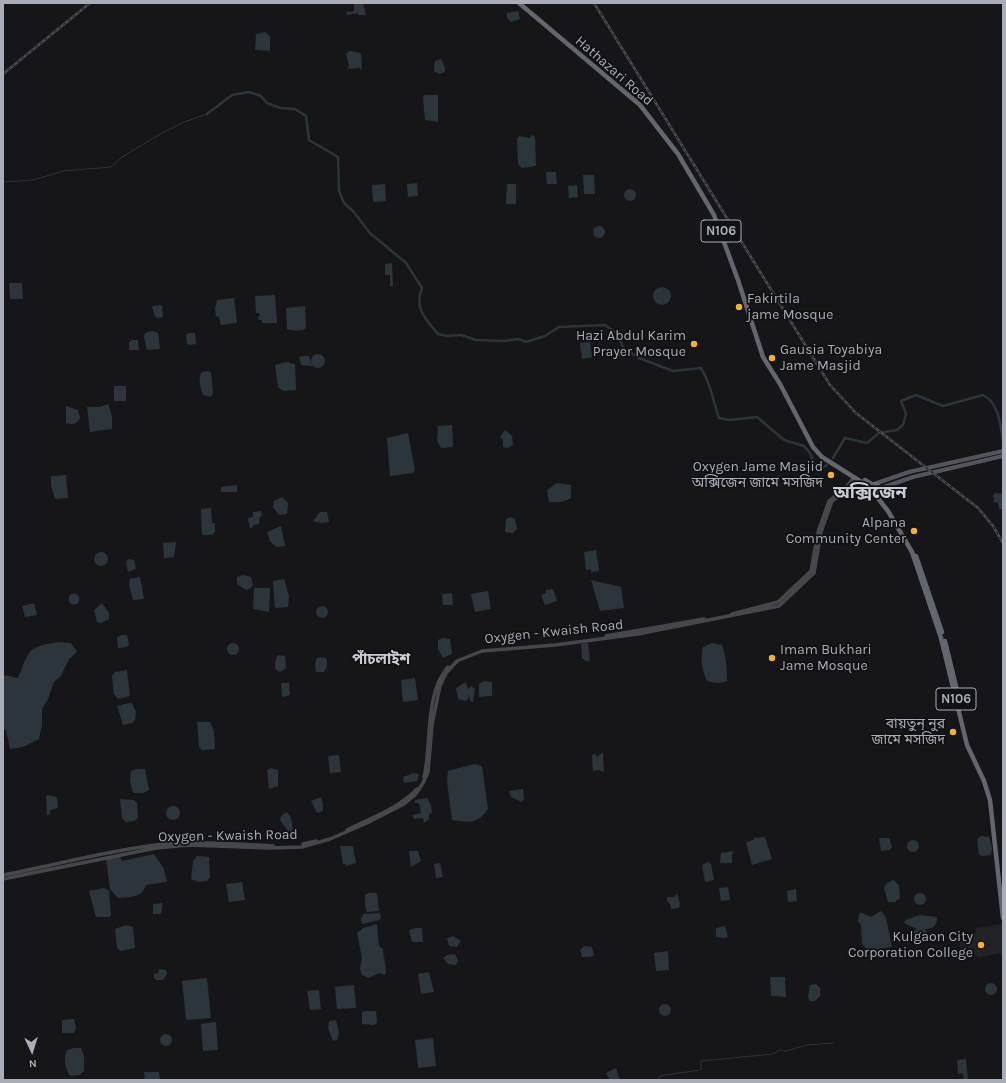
<!DOCTYPE html>
<meta charset="utf-8">
<style>
body{margin:0}
#map{position:relative;width:1006px;height:1083px;overflow:hidden;background:#161618;font-family:Karla,sans-serif}
canvas{display:block}
.frame{position:absolute;inset:0;border:4px solid #a8adb8;pointer-events:none}
.north{position:absolute;left:12px;top:1031px;width:40px;height:40px;-webkit-text-stroke:3px #111113;paint-order:stroke;rotate:176deg;font-size:11px;font-weight:700;line-height:16px;text-align:center;color:#a8adb8}
.north::after{content:'';display:block;margin:auto;width:14px;height:18px;background:#a8adb8;clip-path:polygon(50% 0,100% 100%,50% 72%,0 100%)}
</style>
<div id="map">
<canvas width="1006" height="1083"></canvas>
<div class="frame"></div>
<div class="north">N</div>
</div>
<script>
const ctx = document.querySelector('canvas').getContext('2d');
ctx.lineJoin = 'round';
function fillPath(path, color) { ctx.fillStyle = color; ctx.fill(path, 'evenodd'); }
function stroke(path, color, width, dash) { ctx.strokeStyle = color; ctx.lineWidth = width; ctx.lineCap = dash ? 'butt' : 'round'; ctx.setLineDash(dash || []); ctx.stroke(path); }
function write(font, color, halo, rows, align = 'center') {
  ctx.font = font + ' Karla,"Noto Sans Bengali",sans-serif'; ctx.lineWidth = 3.5; ctx.setLineDash([]); ctx.textBaseline = 'middle'; ctx.strokeStyle = halo; ctx.fillStyle = color; for (const [text, x, y, turn = 0] of rows) {
    ctx.save(); ctx.translate(x, y); ctx.rotate((+turn || 0) * Math.PI / 180); ctx.textAlign = isNaN(turn) ? turn : align; if (halo) ctx.strokeText(text, 0, 0); ctx.fillText(text, 0, 0); ctx.restore();
  }
}
fillPath(new Path2D(`
 M1002,924L1003,953L979,957L972,954L961,956L959,937L976,932V928Z`), '#222225');
fillPath(new Path2D(`
 M354,3H363L366,15H358V13L347,15V11L350,12L354,11Z
 M518,11L520,19L511,22L507,18V13Z
 M265,32L270,37V51L255,50L256,34Z
 M349,51L361,53L362,70L359,68L347,69L349,66L346,54Z
 M441,59L445,67V72L439,74L434,71L435,61Z
 M425,95H438V122L425,120L423,97Z
 M531,135L535,137L536,166L522,168L518,164L517,139L519,136L530,138Z
 M546,172H556L557,184H547Z
 M583,175H594L595,194H584Z
 M417,183L418,196L408,197L407,184Z
 M385,184L386,201L373,202L372,185Z
 M507,184H516V204H506Z
 M577,185L578,197L569,198L568,186Z
 M624 195a6 6 0 1 1 12 0a6 6 0 1 1-12 0Z
 M593 232a6 6 0 1 1 12 0a6 6 0 1 1-12 0Z
 M392,263L393,286H390V275H385V264Z
 M9,283H22L23,299H10Z
 M653 296a9 9 0 1 1 18 0a9 9 0 1 1-18 0Z
 M275,295L277,323H262V320H259L258,317L260,316L259,313H256L255,296Z
 M234,298L237,323L221,325L219,317L216,316L215,309L217,300Z
 M160,305L162,306L163,317L157,318L154,314L152,306Z
 M305,306L306,328C302,332 292,331 287,329L286,308Z
 M152,331L158,333L160,349L147,350L144,337L145,333Z
 M189,333H195L196,344L189,345L187,343L186,334Z
 M132,340H138L139,350H129V342Z
 M590,342L592,357L582,359L580,343Z
 M311 361a7 7 0 1 1 14 0a7 7 0 1 1-14 0Z
 M304,356H309L312,366L301,365L299,357Z
 M286,362L295,364L296,390L283,391L278,387L275,365Z
 M207,371L211,372L213,393L211,397L203,395C201,388 197,379 202,372Z
 M114,386H126V401H114Z
 M108,404L112,416V429L90,432L87,407H100Z
 M66,406L78,410L80,418C77,424 73,425 66,423Z
 M452,425L453,447L441,448L437,440L438,426Z
 M505,430L512,436L513,445L508,448L503,447V440L500,437Z
 M408,433L415,470L413,473L390,476L387,438Z
 M66,475L68,498L55,499L51,485V476Z
 M557,483L571,485V498C565,502 557,503 549,502L547,490Z
 M237,485V492H221V487Z
 M996,492L997,494L999,493L1003,494V509H999L998,503L994,502L993,500H995L993,496Z
 M282,497L288,503L287,514L279,515L273,507L274,501Z
 M211,508L212,523L203,524L215,523V532L212,535H203L202,534L201,509Z
 M261,511L262,516L260,517L259,524L254,525L250,529L248,518L253,517V512Z
 M320,512H327L329,522L322,523L313,521Z
 M510,517L515,519L517,529L513,533L505,532L506,519Z
 M281,526L285,546L276,547L270,541L267,532Z
 M176,542L174,557L164,558L163,543Z
 M596,550L599,571L591,572V569L586,570L584,552Z
 M94 559a7 7 0 1 1 14 0a7 7 0 1 1-14 0Z
 M128,559L134,560L136,569L128,572L126,562Z
 M243,575L251,577L253,585L251,588L246,590L237,584V577Z
 M140,577L144,599L133,600L129,585L130,579Z
 M284,579L289,596L288,607L275,608L273,581Z
 M591,580L621,587L624,608L600,611Z
 M254,588H270L269,612L253,609Z
 M553,589L557,601L545,605L541,595L546,593V590Z
 M488,591L491,609L475,612L471,594Z
 M452,593L453,605H443L442,594Z
 M68.5 599a5.5 5.5 0 1 1 11 0a5.5 5.5 0 1 1-11 0Z
 M34,603L37,615L25,617L22,606Z
 M102,603L109,613V619L101,623L97,622L94,610Z
 M316 612a6 6 0 1 1 12 0a6 6 0 1 1-12 0Z
 M122,635H127L129,644L127,647L118,648L117,637Z
 M443,638L450,639L452,654L443,658L438,649V640Z
 M59,642L71,643L77,652L69,659L61,676L54,682L48,699L42,709V725L39,739L23,747L10,749L6,730L3,729V675L18,678C30,649 27,647 59,642Z
 M588,643L590,661H585L584,659H582L581,644Z
 M712,643L722,645C726,656 727,669 727,681C720,684 714,683 707,681C702,669 700,660 703,647Z
 M227 649a6 6 0 1 1 12 0a6 6 0 1 1-12 0Z
 M278,655L285,656L286,668L280,672L275,669V662Z
 M323,657L327,659V667L324,672H316L315,664L317,658Z
 M127,670L130,696L118,699L114,694L112,676L115,672Z
 M415,678L418,700L403,702L401,680Z
 M485,681L492,682V696L479,697V684Z
 M466,682L468,689L471,686L475,689L473,702L470,701L469,694L468,699L466,701L458,699L456,688Z
 M281,683H289L290,695L282,697Z
 M129,703H132L136,712L135,720L132,723L123,725L117,706Z
 M197,722H210L214,731L215,749L202,750L199,747Z
 M603,752L604,772L598,770L593,771L592,755L595,754L597,757Z
 M339,755L341,772L330,773L328,756Z
 M474,764L482,766L488,809C478,824 469,823 452,820L447,781L448,771Z
 M271,768L278,770V786L269,789L267,770Z
 M137,769H145L149,790L143,793H133L130,781L131,771Z
 M414,773L419,774L417,781L404,783L403,777Z
 M523,789L524,799L522,802L511,797L509,791Z
 M48,795L57,797L58,808L50,810V814L47,815L46,796Z
 M321,797L323,803V811L317,813L311,801Z
 M427,798L431,805L432,813L429,814V819L424,823L423,818L414,819L412,815L421,813L419,803H415V800Z
 M120,799L134,800L137,803L138,818L134,821L126,822L122,818Z
 M166 813a7 7 0 1 1 14 0a7 7 0 1 1-14 0Z
 M287,812L291,818L293,830L289,832L280,820L281,816Z
 M981,836L989,837L992,848L991,855L983,856L979,855L977,839Z
 M765,837L772,859L752,865L746,842L754,840V838Z
 M879,838H889L892,847L890,850L881,851Z
 M907 846a6 6 0 1 1 12 0a6 6 0 1 1-12 0Z
 M340,846H353L356,863L346,866V864H343Z
 M409,851H418L421,861L411,867Z
 M734,851L732,854V863H720L721,853Z
 M154,854L164,869L167,882L146,885C142,898 130,897 118,898L110,889L106,859L120,856L122,861Z
 M197,856L209,857L210,877L207,881L198,882L191,879L193,861Z
 M707,862L711,864L714,880L705,882L702,865Z
 M440,863L443,877L436,878L434,864Z
 M894,880L899,886L900,898L895,902H888L884,888L887,883Z
 M242,882L245,900L229,902L226,884Z
 M728,887L730,900L721,901L719,888Z
 M104,888L109,891L111,915L109,917H96L89,891Z
 M796,889L797,901L788,902L787,891Z
 M914 899a6 6 0 1 1 12 0a6 6 0 1 1-12 0Z
 M368,893H377L379,911L367,912L365,906V895Z
 M677,894L680,903L679,908L671,909L670,904L667,901V897H674Z
 M163,903L161,914H153V904Z
 M881,911L886,918L892,947L869,951L862,944L861,925L858,921L860,912L871,917Z
 M380,913L381,918L379,920L362,924L361,918L363,917V914Z
 M919,915L937,917C937,927 932,929 924,929L927,931L928,937L914,942L913,940L914,931L917,929L904,923L906,920Z
 M377,924L379,946L383,949C383,958 388,967 385,975L379,973L369,978L362,975L360,969L362,958L357,933L363,928Z
 M126,925L133,927L135,948L121,951L117,948L115,929Z
 M725,926L728,937L723,938L716,937V928Z
 M416,928H422L423,942H412L409,930Z
 M453,936L461,941L457,947L449,946L447,938Z
 M584,946L592,947L594,955L590,957H582L580,950Z
 M668,951L669,970L656,971L654,953Z
 M455,954L458,961L456,965L448,964L443,958L447,955Z
 M159,969L166,970L167,974L163,980H156L154,978V974L158,973Z
 M429,972L434,992L421,994L418,974Z
 M770,977H785L786,997L771,996Z
 M207,978L211,1018L186,1020L182,981Z
 M985 989a6 6 0 1 1 12 0a6 6 0 1 1-12 0Z
 M816,984L820,988V996L815,1001H810L808,997L810,985Z
 M354,985L356,1008L337,1009L335,987Z
 M319,990L321,1009L310,1010L307,991Z
 M659 1010a6 6 0 1 1 12 0a6 6 0 1 1-12 0Z
 M366,1011H376L377,1023L374,1025L362,1024V1012Z
 M74,1019L76,1027L74,1033H62V1020Z
 M336,1020L339,1033L337,1040L333,1041L328,1028L329,1021Z
 M216,1022L218,1050L203,1051L201,1024Z
 M160 1040a6 6 0 1 1 12 0a6 6 0 1 1-12 0Z
 M433,1038L436,1066L418,1068L415,1040Z
 M74,1048H81L84,1056V1071L80,1075L70,1076C65,1067 63,1060 67,1050Z
 M966,1059L968,1080H964L963,1073L958,1074L957,1060Z
 M616,1068L620,1080H610L606,1073Z
 M144,1072H159L160,1080H145Z`), '#2c353c');
stroke(new Path2D(`
 M3,182L33,180L63,171L111,167L122,157L162,133L184,122L207,114
 M639,1080H644
 M657,1080L660,1076L665,1075L701,1070V1061L773,1054L779,1050L786,1051L807,1045L833,1043`), '#2c353c', 1);
stroke(new Path2D(`
 M207,114L232,95L249,92L261,96L267,103L280,108L295,109L306,116L309,140L338,157L339,191L344,203L353,211L370,233L406,263L422,288C414,309 425,318 438,334L447,336L461,335L476,340L504,341L518,339L526,342L545,336L559,327L605,325L618,334L623,348L639,358L673,371L701,368C712,386 712,399 719,418L729,420L757,417L784,440L804,446L810,453L815,466L822,468L827,465
 M833,458L845,438L867,443L879,433L897,430L903,425L906,414L901,401L916,395L943,406L983,395C999,403 1000,424 1003,440`), '#2c353c', 2.5);
stroke(new Path2D(`
 M732,614L778,602L811,571L818,532L829,501L848,485L854,477
 M606,636L704,619
 M424,777C432,745 424,694 448,667
 M347,830C370,818 398,809 417,789
 M303,844L316,841
 M3,875C56,865 109,850 163,844C199,841 236,844 273,846
 M3,879L156,848L189,845L269,848L302,847L330,839L367,823L404,804L415,795L423,783L428,772L432,725L440,686L446,673L457,661L482,651L555,645L638,634L779,606L814,573L821,532L832,501L859,480`), '#45474d', 3.5);
stroke(new Path2D(`
 M874,484L909,472L1003,451
 M878,489L913,477L1003,456`), '#53555c', 4);
stroke(new Path2D(`
 M519,3L640,105L678,154L714,215L738,280L763,357L780,384L813,447L822,457L871,488
 M865,480L873,485
 M871 488a4 4 0 1 1 8 0a4 4 0 1 1-8 0Z
 M873,492L888,511L912,552L941,638L967,745L984,781L990,800L1003,918
 M916,556L942,632
 M945,641L961,707`), '#63666e', 4.5);
const rail = new Path2D(`
 M594,3L830,385L856,413L978,508L993,526L1003,543
 M3,74L90,3`);
stroke(rail, '#4a4c52', 2.5);
stroke(rail, '#111113', 1, [3]);
for (const [x, y, r, color] of [
 [739,307,4,"#f2b134"],
 [694,344,4,"#f2b134"],
 [772,358,4,"#f2b134"],
 [831,475,4,"#f2b134"],
 [914,531,4,"#f2b134"],
 [772,658,4,"#f2b134"],
 [953,732,4,"#f2b134"],
 [981,945,4,"#f2b134"]
]) { const dot = new Path2D(); dot.arc(x, y, r, 0, 2 * Math.PI); ctx.fillStyle = color; ctx.fill(dot); stroke(dot, '#111113', 1.5); }
for (const [x, y, w] of [
 [721,231,40],
 [956,699,40]
]) { const box = new Path2D(); box.roundRect(x - w / 2, y - 11, w, 22, 3); ctx.fillStyle = '#111113'; ctx.fill(box); stroke(box, '#a8adb8', 1); }
write('bold 13px', '#a8adb8', null, [
 ["N106",721,231],
 ["N106",956,699]
]);
write('14px', '#a8adb8', '#111113', [
 ["Hathazari Road",614,71,41],
 ["Oxygen - Kwaish Road",554,632,-6],
 ["Oxygen - Kwaish Road",228,836,-1]
]);
write('14px', '#a8adb8', '#111113', [
 ["Fakirtila",747,299,"left"],
 ["jame Mosque",747,315,"left"],
 ["Hazi Abdul Karim",686,336],
 ["Prayer Mosque",686,352],
 ["Gausia Toyabiya",780,350,"left"],
 ["Jame Masjid",780,366,"left"],
 ["Oxygen Jame Masjid",823,467],
 ["অক্সিজেন জামে মসজিদ",823,483],
 ["Alpana",906,523],
 ["Community Center",906,539],
 ["Imam Bukhari",780,650,"left"],
 ["Jame Mosque",780,666,"left"],
 ["বায়তুন্ নুর",945,724],
 ["জামে মসজিদ",945,740],
 ["Kulgaon City",973,937],
 ["Corporation College",973,953]
], 'right');
write('bold 15px', '#c9ccd4', '#111113', [
 ["পাঁচলাইশ",381,660]
]);
write('bold 18px', '#c9ccd4', '#111113', [
 ["অক্সিজেন",870,493]
]);
</script>
